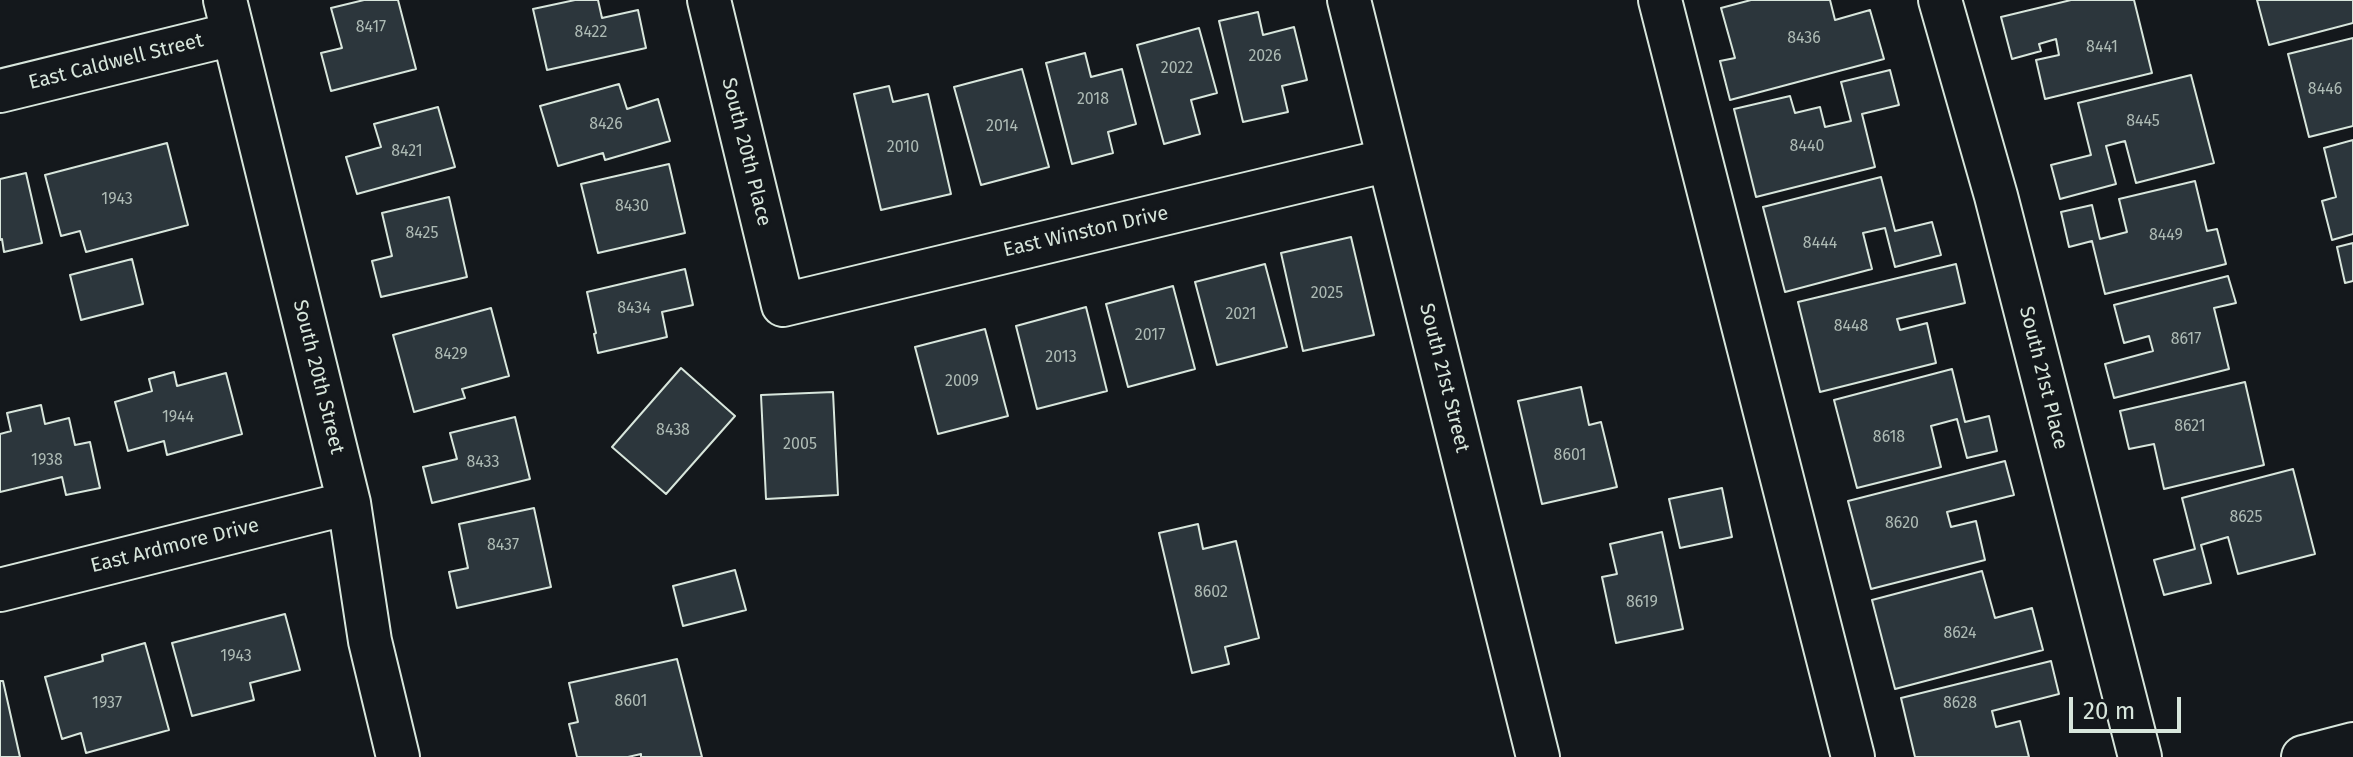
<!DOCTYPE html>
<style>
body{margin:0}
#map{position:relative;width:2353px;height:757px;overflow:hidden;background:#14181c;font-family:"Fira Sans",sans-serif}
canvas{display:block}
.scale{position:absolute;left:2069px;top:697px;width:112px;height:36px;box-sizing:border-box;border:4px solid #d8e6dc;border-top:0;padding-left:10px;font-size:24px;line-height:28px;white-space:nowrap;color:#d8e6dc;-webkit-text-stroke:6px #14181c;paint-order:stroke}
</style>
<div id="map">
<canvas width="2353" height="757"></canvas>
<div class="scale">20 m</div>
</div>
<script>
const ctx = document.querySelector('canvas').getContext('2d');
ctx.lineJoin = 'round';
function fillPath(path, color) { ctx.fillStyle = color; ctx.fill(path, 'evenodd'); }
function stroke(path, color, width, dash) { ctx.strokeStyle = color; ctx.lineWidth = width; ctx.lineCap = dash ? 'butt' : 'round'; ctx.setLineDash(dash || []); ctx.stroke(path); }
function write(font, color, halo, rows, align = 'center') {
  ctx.font = font + ' "Fira Sans",sans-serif'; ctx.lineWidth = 6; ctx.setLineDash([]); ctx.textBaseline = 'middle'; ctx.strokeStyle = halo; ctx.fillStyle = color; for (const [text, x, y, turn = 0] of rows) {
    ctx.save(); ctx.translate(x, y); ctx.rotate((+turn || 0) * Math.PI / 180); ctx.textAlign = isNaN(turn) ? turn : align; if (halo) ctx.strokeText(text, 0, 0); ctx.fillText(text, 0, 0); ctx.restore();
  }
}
const building = new Path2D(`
 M364,0H398L416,69L331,91L321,53L342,48L331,8Z
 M575,0H598L602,18L638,10L646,48L547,70L533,9Z
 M1751,0H1830L1835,20L1870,10L1884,59L1730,100L1720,61L1735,58L1721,8Z
 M2071,0H2134L2152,73L2045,99L2036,60L2059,55L2056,39L2039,44L2041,51L2012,59L2001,17Z
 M2257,0H2353V23L2269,45Z
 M1258,12L1263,35L1294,27L1307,80L1282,86L1288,112L1243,122L1219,21Z
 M1199,28L1217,93L1191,100L1200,134L1164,144L1137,45Z
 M2353,38V126L2309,137L2288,54Z
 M1085,53L1091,77L1122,69L1136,124L1108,132L1113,153L1072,164L1046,63Z
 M1022,69L1049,167L981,185L954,87Z
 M1890,70L1899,105L1862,114L1875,167L1756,197L1734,109L1790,96L1795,113L1820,107L1825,127L1851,121L1841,82Z
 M2191,75L2214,163L2136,183L2125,141L2106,146L2116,184L2060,199L2051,165L2091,155L2078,103Z
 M619,84L627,109L658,99L670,141L605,160L603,153L558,166L540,106Z
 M889,86L893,102L928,94L951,194L881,210L854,94Z
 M438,107L455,167L357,194L346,157L381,147L374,124Z
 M2353,140V234L2332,240L2322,201L2336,197L2324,148Z
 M167,143L188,225L86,252L80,231L61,236L45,175Z
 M669,164L685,233L598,253L581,184Z
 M26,173L42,243L4,252L2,239L0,240V179Z
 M1881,177L1895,231L1932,222L1941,255L1895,267L1885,228L1863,233L1872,269L1785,292L1763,207Z
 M2195,181L2207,231L2217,229L2226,264L2105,294L2092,241L2069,247L2061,212L2092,205L2100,239L2127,232L2119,199Z
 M449,197L467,277L381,297L372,261L392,256L382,213Z
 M1351,237L1374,335L1303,351L1281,253Z
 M2353,243V281L2345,283L2337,247Z
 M132,259L143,304L81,320L70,275Z
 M1265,264L1287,347L1217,365L1195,282Z
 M1956,264L1965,303L1897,319L1900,330L1927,323L1936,363L1820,392L1798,302Z
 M685,269L693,305L662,312L667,337L598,353L594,334L596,333L587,292Z
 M2228,276L2236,303L2214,308L2229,369L2114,398L2105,364L2153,351L2149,336L2124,343L2114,305Z
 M1173,286L1195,369L1128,387L1106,304Z
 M1086,307L1107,391L1037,409L1016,326Z
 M491,308L509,376L462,389L465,398L414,412L393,335Z
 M985,329L1008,416L938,434L915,347Z
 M681,368L735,416L666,494L612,447Z
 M1952,369L1965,422L1989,416L1997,451L1967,458L1957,419L1931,426L1941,467L1857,488L1834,400Z
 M174,372L177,386L226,373L242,434L167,455L164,441L128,451L115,402L152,391L149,379Z
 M2245,382L2264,465L2164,489L2154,444L2129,449L2120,411Z
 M1581,387L1589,425L1601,422L1617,487L1542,504L1518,401Z
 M833,392L838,495L766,499L761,395Z
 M41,405L45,424L69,418L75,445L90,442L100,488L66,495L62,477L0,492V434L11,431L7,413Z
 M515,417L530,479L432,503L423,467L457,459L450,433Z
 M2005,461L2014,495L1947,512L1951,527L1976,521L1985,560L1871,589L1848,501Z
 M2293,469L2315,554L2238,574L2228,537L2201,545L2211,583L2164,595L2154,560L2195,549L2182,498Z
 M1722,488L1732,537L1680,548L1669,499Z
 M534,508L551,587L457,608L449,572L468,568L459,524Z
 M1198,524L1203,549L1236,541L1259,638L1225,647L1229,664L1192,673L1159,533Z
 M1662,532L1683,629L1616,643L1602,577L1617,574L1610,544Z
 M735,570L746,610L683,626L673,586Z
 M1982,571L1995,618L2032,608L2043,650L1895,689L1872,600Z
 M285,614L300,670L250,683L254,700L192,716L172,643Z
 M145,643L169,730L86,753L81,733L62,739L45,677L103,661L102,655Z
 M677,659L702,757H641V754L628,757H577L569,724L578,722L569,683Z
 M2051,661L2059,694L1992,711L1996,727L2020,721L2029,757H1915L1901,698Z
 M0,681H3L20,757H0Z`);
fillPath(building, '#2c363c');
stroke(building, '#d8e6dc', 2);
const minor = new Path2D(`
 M225,0L349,503L370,641L398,757
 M709,0L783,305L1389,160
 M1349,0L1538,757
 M1660,0L1853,757
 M1940,0L1996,196L2140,757
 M0,91L233,34
 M0,590L349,503
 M2303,757L2353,744`);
stroke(minor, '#d8e6dc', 46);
stroke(minor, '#14181c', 42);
write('16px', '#adbab4', null, [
 ["8417",371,28],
 ["8422",591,33],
 ["8436",1804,39],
 ["8441",2102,48],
 ["2026",1265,57],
 ["2022",1177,69],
 ["8446",2325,90],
 ["2018",1093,100],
 ["8445",2143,122],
 ["8426",606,125],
 ["2014",1002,127],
 ["8440",1807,147],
 ["2010",903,148],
 ["8421",407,152],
 ["1943",117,200],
 ["8430",632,207],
 ["8425",422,234],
 ["8449",2166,236],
 ["8444",1820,244],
 ["2025",1327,294],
 ["8434",634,309],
 ["2021",1241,315],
 ["8448",1851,327],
 ["2017",1150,336],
 ["8617",2186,340],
 ["8429",451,355],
 ["2013",1061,358],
 ["2009",962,382],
 ["1944",178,418],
 ["8621",2190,427],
 ["8438",673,431],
 ["8618",1889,438],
 ["2005",800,445],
 ["8601",1570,456],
 ["1938",47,461],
 ["8433",483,463],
 ["8625",2246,518],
 ["8620",1902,524],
 ["8437",503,546],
 ["8602",1211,593],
 ["8619",1642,603],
 ["8624",1960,634],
 ["1943",236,657],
 ["8601",631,702],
 ["1937",107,704],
 ["8628",1960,704]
]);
write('20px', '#d8e6dc', '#14181c', [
 ["East Caldwell Street",116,62,-14],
 ["South 20th Place",746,152,76],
 ["East Winston Drive",1086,232,-13],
 ["South 20th Street",318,377,76],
 ["South 21st Street",1444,378,76],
 ["South 21st Place",2043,378,76],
 ["East Ardmore Drive",175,546,-14]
]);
</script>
